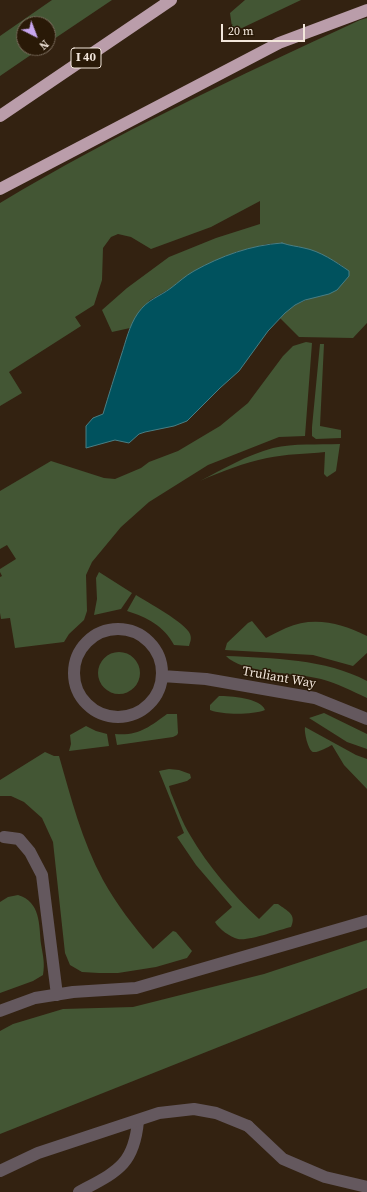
<!DOCTYPE html>
<style>
body{margin:0}
#map{position:relative;width:367px;height:1192px;overflow:hidden;background:#321;font-family:"Source Serif 4",serif}
canvas{display:block}
.north{position:absolute;left:16px;top:16px;width:40px;height:40px;box-sizing:border-box;background:#291907;border:1px solid #796b5c;border-radius:50%;rotate:138deg;font-size:11px;font-weight:700;line-height:16px;text-align:center;color:#f2e6db}
.north::after{content:'';display:block;margin:auto;width:14px;height:18px;background:#c7a6ef;clip-path:polygon(50% 0,100% 100%,50% 72%,0 100%)}
.scale{position:absolute;left:221px;top:24px;width:84px;height:18px;box-sizing:border-box;border:2px solid #f2e6db;border-top:0;padding-left:5px;font-size:12px;line-height:14px;white-space:nowrap;color:#f2e6db;-webkit-text-stroke:3px #291907;paint-order:stroke}
</style>
<div id="map">
<canvas width="367" height="1192"></canvas>
<div class="north">N</div>
<div class="scale">20 m</div>
</div>
<script>
const ctx = document.querySelector('canvas').getContext('2d');
ctx.lineJoin = 'round';
function fillPath(path, color) { ctx.fillStyle = color; ctx.fill(path, 'evenodd'); }
function stroke(path, color, width, dash) { ctx.strokeStyle = color; ctx.lineWidth = width; ctx.lineCap = dash ? 'butt' : 'round'; ctx.setLineDash(dash || []); ctx.stroke(path); }
function write(font, color, halo, rows, align = 'center') {
  ctx.font = font + ' "Source Serif 4",serif'; ctx.lineWidth = 3; ctx.setLineDash([]); ctx.textBaseline = 'middle'; ctx.strokeStyle = halo; ctx.fillStyle = color; for (const [text, x, y, turn = 0] of rows) {
    ctx.save(); ctx.translate(x, y); ctx.rotate((+turn || 0) * Math.PI / 180); ctx.textAlign = isNaN(turn) ? turn : align; if (halo) ctx.strokeText(text, 0, 0); ctx.fillText(text, 0, 0); ctx.restore();
  }
}
fillPath(new Path2D(`
 M52,0H112L48,43V24H24V48H41L0,76V36Z
 M245,0H301L242,28L232,27L230,13Z
 M367,18V323L353,338L299,337L279,317L295,305L313,297L321,296L348,271L341,265L316,252L304,248L293,247L282,243L267,244L236,252L194,271L171,288L150,300L138,313L130,328L112,332L102,310L127,288L169,257L216,238L260,224V201L211,227L151,249L131,237L118,234L111,237L103,248L102,280L94,305L75,317L81,326L9,372L22,393L0,406V203C116,133 237,77 360,20Z
 M306,342L312,343L305,436L279,437L208,465L149,502L121,527L92,562L86,575L87,611L84,620L69,634L64,642L15,648L10,618L1,619L0,613V577L2,576L0,572V569L16,559L7,545L0,549V491L51,461L104,478L115,479L141,468L149,462L178,451L220,426L248,403L283,356L293,346Z
 M320,344H324L320,426L341,430V438L316,439L312,436V427Z
 M340,444L336,471L327,477L324,474L325,452C306,454 286,454 267,458C244,463 222,471 200,481C223,469 247,455 273,448C294,443 318,445 340,444Z
 M99,572L132,593L121,609L94,615L97,599L96,578Z
 M136,595C147,602 186,623 190,634C192,639 190,642 189,646L174,645C164,626 147,617 127,611Z
 M252,621L266,638C272,635 279,631 286,628C313,616 341,623 367,636V653L353,666L313,655L225,650L227,643L248,623Z
 M98 673a21 21 0 1 1 42 0a21 21 0 1 1-42 0Z
 M226,656C272,658 326,659 367,681V698C352,691 337,683 321,679C298,673 241,673 226,656Z
 M219,696C230,696 261,698 265,710C252,715 223,715 210,710V705Z
 M324,713L367,734V749L347,742L309,718Z
 M167,714H177L178,733L177,735L173,737L117,745L115,734C139,736 149,727 167,714Z
 M86,726L96,731L107,734L109,746L69,751L71,744L70,735Z
 M305,727L356,755L367,759V789L344,765L332,745C328,747 318,753 313,752C308,750 304,732 305,727Z
 M45,752L54,756H59C71,798 82,841 103,880C117,905 134,927 153,949L173,931L176,932L192,951L187,958L156,967L118,973H99L82,972L70,965L65,953L53,842L42,818L24,802L11,796H0V780Z
 M169,769L179,770L190,774L191,778L187,781L169,786L171,793C177,807 182,822 190,835C208,866 232,894 259,919L274,904H278C287,911 297,914 291,927C278,930 250,941 238,939C230,937 219,929 215,922L232,907L196,865L177,837L184,833L159,771Z
 M18,895C41,902 39,925 41,944C43,956 45,963 43,975L33,981L0,993V902L8,897Z
 M367,940V988L0,1134V1031L13,1024L63,1009L133,1007L264,974Z`), '#435634');
const water = new Path2D(`
 M282,243C291,246 296,246 304,248C320,251 336,262 349,271V276L337,290L329,294L305,300L295,305L285,313L268,331L239,371L220,388L187,421L174,426L145,432L139,434L129,443L115,440L86,448V426L93,418L103,414C109,394 115,375 121,356C126,341 129,326 138,313C148,299 159,297 171,288C179,282 185,276 194,271C221,256 251,245 282,243Z`);
fillPath(water, '#00525e');
stroke(water, '#497e84', 1);
stroke(new Path2D(`
 M74 673a44 44 0 1 1 88 0a44 44 0 1 1-88 0Z
 M162,676L206,679L315,698L367,719
 M4,837L19,839L30,852L42,875L57,995
 M0,1011L35,998L73,992L136,988L367,921
 M248,1126L283,1159L325,1177L367,1187
 M79,1192C116,1172 134,1166 138,1121`), '#64585e', 12);
stroke(new Path2D(`
 M0,1171L38,1153L159,1113L194,1109L216,1113L248,1126`), '#64585e', 12);
stroke(new Path2D(`
 M0,116L171,0
 M0,189L279,43L367,10`), '#ba9daa', 12);
for (const [x, y, w] of [
 [86,58,30]
]) { const box = new Path2D(); box.roundRect(x - w / 2, y - 10, w, 20, 3); ctx.fillStyle = '#291907'; ctx.fill(box); stroke(box, '#f2e6db', 1); }
write('bold 12px', '#f2e6db', null, [
 ["I 40",86,58]
]);
write('13px', '#f2e6db', '#291907', [
 ["Truliant Way",279,678,10]
]);
</script>
